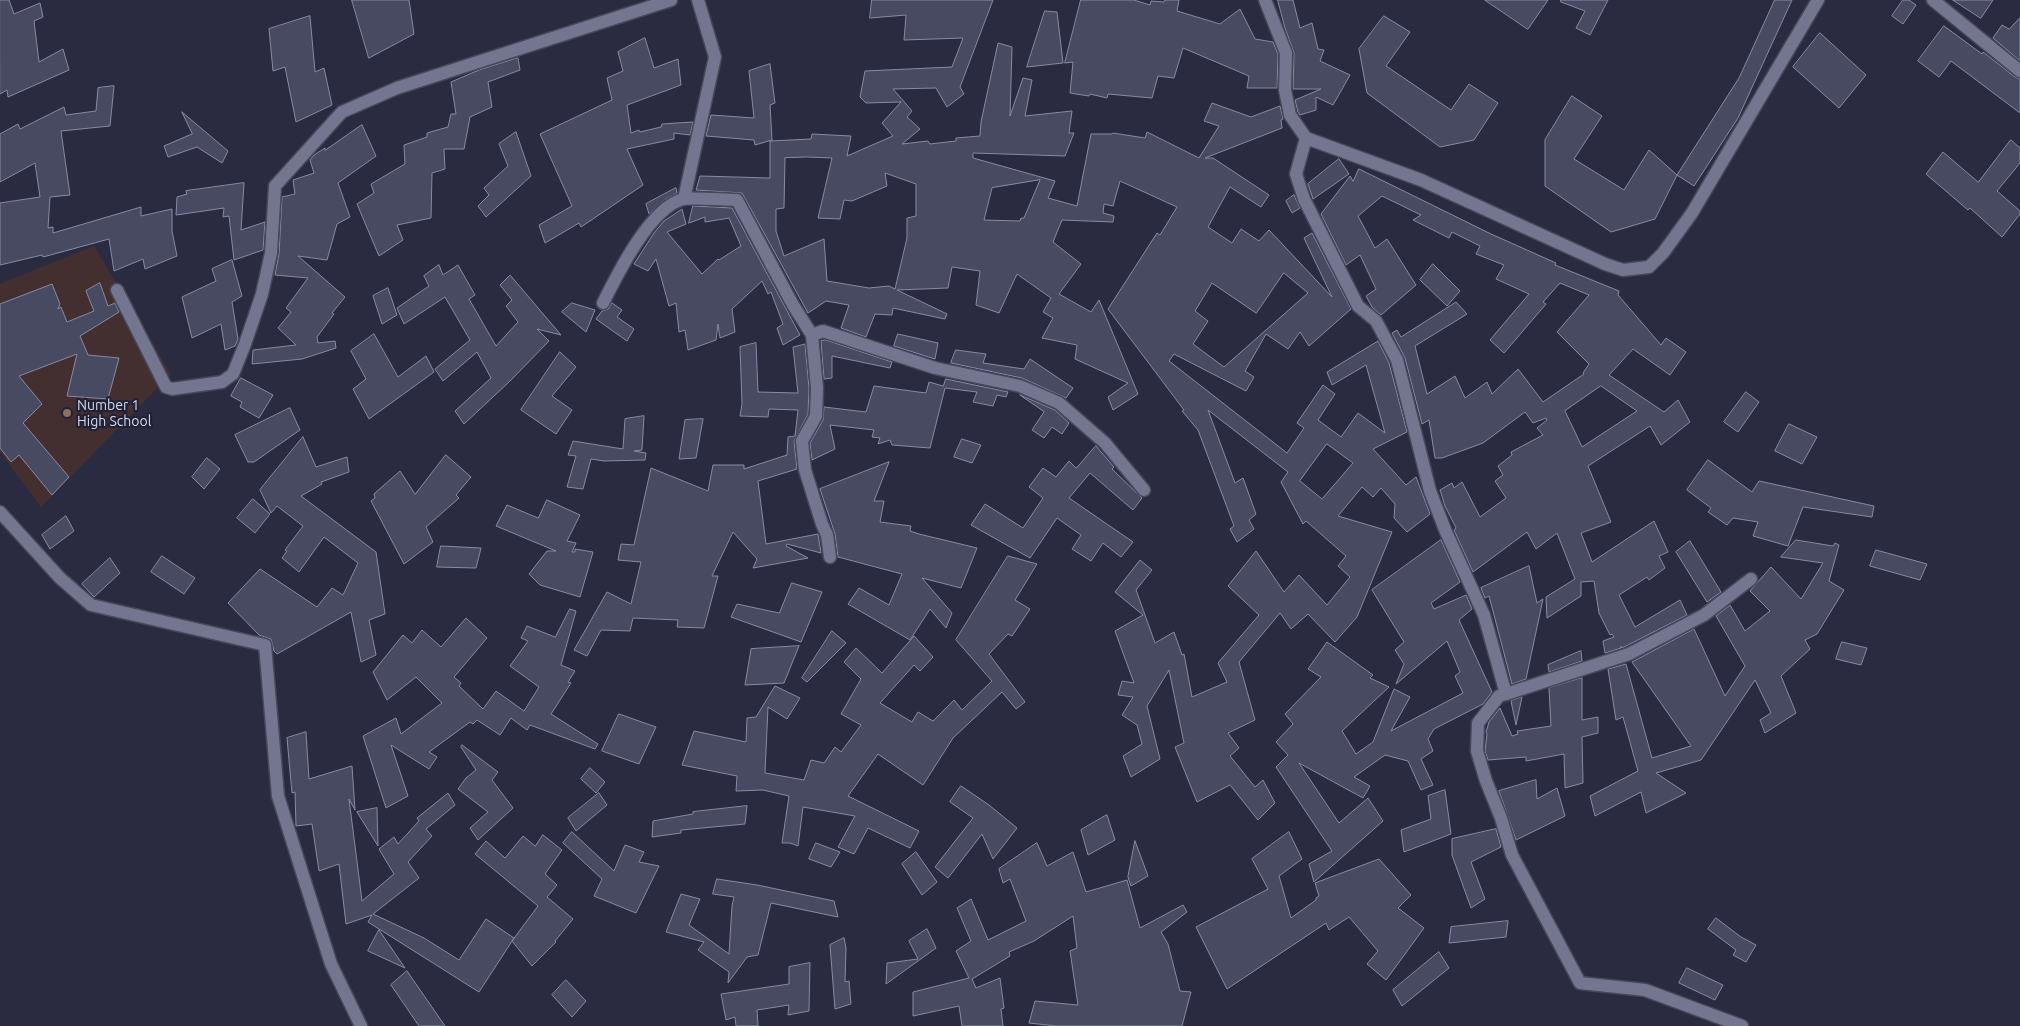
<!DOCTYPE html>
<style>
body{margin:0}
canvas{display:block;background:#2a2b41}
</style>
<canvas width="2020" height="1026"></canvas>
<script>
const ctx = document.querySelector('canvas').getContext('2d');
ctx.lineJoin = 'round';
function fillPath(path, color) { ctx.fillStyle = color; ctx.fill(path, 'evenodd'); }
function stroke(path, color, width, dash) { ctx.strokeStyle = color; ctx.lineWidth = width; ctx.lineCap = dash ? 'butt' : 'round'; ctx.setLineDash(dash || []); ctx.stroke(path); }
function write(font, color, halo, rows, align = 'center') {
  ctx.font = font + ' Ubuntu,sans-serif'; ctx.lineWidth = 4.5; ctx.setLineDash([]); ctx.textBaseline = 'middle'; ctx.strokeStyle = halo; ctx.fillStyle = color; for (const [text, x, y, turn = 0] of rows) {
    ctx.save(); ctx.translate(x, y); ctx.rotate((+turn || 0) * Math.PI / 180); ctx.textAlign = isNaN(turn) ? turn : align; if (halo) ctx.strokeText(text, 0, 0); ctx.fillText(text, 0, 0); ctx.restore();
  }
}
fillPath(new Path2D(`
 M94,246L171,374L41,507L0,452V284Z`), '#442f30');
const building = new Path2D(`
 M0,0H9L14,14L40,3L43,17L34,21L39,62L63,49L69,70L8,97L7,90L0,94Z
 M352,0H409L414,34L369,58Z
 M872,0H993L960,87L964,94L947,107L936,88L893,89L912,111L907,117L920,129L902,144L928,141L930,144L956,141V138L980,136L981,122L998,43L1012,47L1010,116L1023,78L1032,80L1025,116L1072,111L1069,133H1074L1065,156L973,153V158L1055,181L1048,198L1077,206L1091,134H1112L1113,133L1145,138L1147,132L1199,158L1219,126L1204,121L1212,103L1251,117L1280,106L1283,119L1281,120L1282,128L1205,158H1213L1269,195L1261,207L1230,187L1208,227L1232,243L1241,229L1259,241L1269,230L1332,297L1304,238L1312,233L1351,309L1309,346L1300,332L1288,349L1266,334L1245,371L1254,377L1246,391L1174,354L1169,361L1287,453L1304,428L1297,423L1323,385L1335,394L1318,420L1341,437L1358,413L1385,433L1366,365L1332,385L1327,372L1378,341L1389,363L1407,432L1373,449L1406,485L1416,477L1430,514L1407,532L1394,518L1395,504L1381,488L1373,497L1362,487L1338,516L1392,532L1357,617L1335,642L1308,614L1291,629L1280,613L1239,662L1255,720L1228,733L1239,748L1230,756L1255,787L1263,780L1275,803L1258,820L1230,785L1197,802L1175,747L1184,743L1169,670L1147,706L1160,759L1131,777L1123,756L1142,744L1137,725L1122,715L1133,697L1118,695L1122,681L1134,683L1115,631L1143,615L1115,592L1140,560L1152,570L1136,590L1155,643L1174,632L1182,655L1184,654L1192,697L1227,682L1218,663L1259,615L1228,586L1256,551L1284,592L1299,575L1327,605L1350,577L1338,566L1346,556L1306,521L1303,524L1281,482L1288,472L1208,410L1235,483L1243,478L1256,514L1249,520L1254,529L1237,542L1230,529L1234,526L1198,430L1182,411L1184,410L1108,309L1157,233L1160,235L1177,207L1120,181L1113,206L1104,204L1103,213L1114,216L1113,222L1062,220L1053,242L1081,264L1059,294L1091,312L1099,300L1138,394L1113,410L1108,397L1128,383L1075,359L1077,345L1042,338L1053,318L1043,312L1051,298L1017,274L999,313L976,305L980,271L952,267L948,288L897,290L947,314L945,319L893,308L892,315L875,314L866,337L841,328L849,305L826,301L808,313L742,193L696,190L700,176L770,178V141L811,139L812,134L851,136L847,156L893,136L882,123L901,102L866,103L860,97L865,71L952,67L963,38L904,40L906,15L870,18ZM807,157L832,158L818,218L840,219L844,200L852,201L887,186L885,173L916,184V216L907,218V238L895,289L889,286L869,288L827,281L824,239L784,256L776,231V209L784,208L785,158ZM1040,180L1024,218H1021L1020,221L984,220L992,188ZM1284,273L1308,293L1224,367L1193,344L1208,321L1195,311L1212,283L1256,313ZM1327,444L1353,463L1322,499L1300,481Z
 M1081,0H1134L1150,5L1151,1L1164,2L1165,0H1179L1177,11L1220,24L1240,9L1255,39L1273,42L1278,54L1277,88H1247L1249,76L1183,48L1174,78L1158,76L1152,98L1108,94L1107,98L1090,94L1089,96L1070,93L1073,62L1065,63Z
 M1278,0H1293L1300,28L1312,23L1318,49L1324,50L1320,61L1350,75L1333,105L1316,97V110L1300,115L1298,112L1295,100L1321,89H1293L1294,53L1285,28Z
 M1485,0H1548L1528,29Z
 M1561,0H1608L1590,35L1576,28L1585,11L1561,2Z
 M1775,0H1792L1738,118L1694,186L1677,175L1739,78Z
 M1903,0H1909L1916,5L1903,24L1892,16Z
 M1953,0H1993L1981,18Z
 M1045,11L1057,12L1063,63L1027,67Z
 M310,16L315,72L324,68L332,105L296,122L285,67L273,71L269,29Z
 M1384,16L1410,32L1386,66L1451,110L1469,84L1498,103L1474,140L1440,147L1367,93L1359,49Z
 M2020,18V61L1993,38L2002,25L2009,29Z
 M1944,26L1982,54L1983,52L2015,77L2020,79V113L1951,61L1939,77L1918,61Z
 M1820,33L1866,75L1839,108L1793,67Z
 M645,38L654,68L678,59L681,85L627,105L631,133L639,130L640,132L661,127L662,124L693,122L690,135L674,133V139L627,149L643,185L581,227L579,223L545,243L539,225L572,206L540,134L612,100L607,78L623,71L618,52Z
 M518,58L520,70L488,82L492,107L470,117L464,149H444L445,169L432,173L431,218L397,225L403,240L379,256L357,204L374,193L371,184L405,164L404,145L427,137V133L448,127L451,114H456L451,82L479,70Z
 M770,64L775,103L770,105L772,140L755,145L754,140L706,136L711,115L754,118L749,71Z
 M114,86L110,126L61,131L70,195L50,197L48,228L53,227V233L141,207V216L172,209V231L177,256L145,269L143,259L114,271L109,239L43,257L42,255L0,265V203L40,197L35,163L0,182V134L18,124L20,129L64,107L66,115L96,111L98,88Z
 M1572,96L1602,116L1574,159L1624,190L1649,150L1677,175L1655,219L1611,232L1545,186V140Z
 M182,112L228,151L222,163L197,147L168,157L164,146L192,134Z
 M362,125L376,156L338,183L350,217L337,224L327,260L298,256L345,297L332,313L334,314L317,337L318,343L335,341L336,348L302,359L252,364L253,350L296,345L278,328L291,312L286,308L308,278L275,275L279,254L282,197L295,194L293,180L314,173L310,160L314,155L325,148V150Z
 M516,132L531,176L486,217L478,206L489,195L484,188L508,166L499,144Z
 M2011,140L2020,148V163L1997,191L2020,211V214L2002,237L1970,208L1968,210L1926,174L1943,152L1978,182Z
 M1339,159L1349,174L1313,199L1308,184Z
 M1359,169L1491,234L1556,263L1555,265L1619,291L1618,295L1661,345L1666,338L1686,352L1670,375L1633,349L1609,375L1664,412L1678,400L1690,422L1661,445L1650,426L1588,466L1611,522L1581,533L1592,562L1654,521L1668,552L1659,556L1665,568L1649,580L1647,577L1619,595L1635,627L1680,600L1687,615L1626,646L1622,648L1621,646V648L1605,653L1603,641L1614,637L1612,634L1610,635L1599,613L1594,581L1581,582V596L1547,618L1546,597L1575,579L1557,533L1536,549L1527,532L1473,572L1454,530L1456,528L1445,506L1440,490L1452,483L1454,488L1462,482L1480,517L1506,498L1495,481L1503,475L1498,466L1512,455L1511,452L1543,435L1537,428L1547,420L1546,418L1533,423L1525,412L1483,443L1442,458H1435L1429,420L1422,424L1405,358L1392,333L1397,330L1401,337L1456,302L1467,314L1415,346L1427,394L1455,376L1465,398L1487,382L1492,394L1518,369L1543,402L1584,374L1583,373L1589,364L1557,332L1589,295L1560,283L1543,302L1546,304L1504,353L1490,340L1529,294L1496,279L1504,265L1476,254L1480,246L1452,232L1449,238L1413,220L1421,215L1382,196L1358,216L1375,248L1387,239L1416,285L1381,315L1372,307L1366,296L1376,289L1360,255L1346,265L1321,214L1350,176L1353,181ZM1601,386L1637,411L1582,447L1565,411Z
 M244,183L241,230L265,222L263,250L234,260L229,216L223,217L224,208L176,215L177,197L187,194L186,191Z
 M676,188L677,193L666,199L649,214L646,204Z
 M1294,195L1300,208L1292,213L1286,201Z
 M693,206L732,208L800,335L783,345L777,328L783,324L771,292L768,294L762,281L732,309L735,332L720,338L718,324L716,340L688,350L685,330L679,332L676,303L669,306L656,259L648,271L634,264L654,233L664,221L682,209L686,224L667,232L702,274L718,259L719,260L741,246L729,218L705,222V217L689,223Z
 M232,260L242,296L232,302L238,339L235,346L225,350L221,324L192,338L182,297L216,281L212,269Z
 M1433,264L1460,291L1447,306L1420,280Z
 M439,265L443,275L458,265L475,295L469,299L496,346L518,322L506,306L512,300L500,285L510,275L561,335L537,329L549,341L509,382L464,424L455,411L491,378L477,352L443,381L435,369L470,340L445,297L404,324L397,308L429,286L424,276Z
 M100,283L108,306L115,303L119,312L80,336L88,355L119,358L108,399L67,396L77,354L19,376L42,404L23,423L69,477L52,495L19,455L11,462L0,448V304L52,284L60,304L58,309L61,307L67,322L94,311L86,291Z
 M388,288L397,315L382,324L373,296Z
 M572,303L595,310L586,332L562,312Z
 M612,303L622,310L617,317L634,329L627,341L596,319L602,311L608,309Z
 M374,334L398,377L426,356L434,372L369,419L353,389L366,379L351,351Z
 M898,334L938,343L935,359L894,346Z
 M826,340L892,362L890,368L832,356V378L824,379L821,341Z
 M756,343L758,392L798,393L793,347L805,344L809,388L808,414L794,441L797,469L758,481L766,544L818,534L821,553L787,544L786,546L808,558L753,568L757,559L733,532L712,576H718L704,628L677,627L678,620L633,618L630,631L601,630L587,656L574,650L607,592L631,604L641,562L618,560L621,544L634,545L651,468L708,491L713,465H744V469L787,455L788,437L795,436L798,410L769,409L768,417L740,416L742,404L740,347Z
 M956,350L986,354L983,363L1024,369L1030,359L1073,388L1066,398L1022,378L951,363Z
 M560,352L576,367L552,396L572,410L556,434L521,410Z
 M241,378L273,395L259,418L240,407L242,402L231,396Z
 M946,379L1008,392L1006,397L997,395L993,406L973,402L977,392L945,388L930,448L892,445L890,440L878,444L880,438L872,437L874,430L830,425L835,449L812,460L810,443L823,420L824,407L866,412L874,386L926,393L929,382L943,386Z
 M1746,392L1759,402L1738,432L1724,422Z
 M1020,395L1055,410L1069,423L1062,434L1052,427L1044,438L1032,430L1044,412Z
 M290,408L300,430L254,462H248L235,435Z
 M644,416L642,450L634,451L646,453L645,460L604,461L591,459L583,489L567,487L576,456L568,455L573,441L623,449L625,419Z
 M703,419L696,458L679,459L685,420Z
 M1789,424L1817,437L1802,464L1775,451Z
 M303,437L316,467L347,457L349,472L321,482L322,484L301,496L376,552L385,614L369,620L376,655L361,662L351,612L277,654L274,651L271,639L259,635L228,603L260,569L317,607L332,588L343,595L358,563L324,537L299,572L282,558L287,551L285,550L303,526L277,506L271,513L260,490Z
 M962,439L981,445L972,463L954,457Z
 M1096,446L1114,467L1112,469L1142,498L1133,510L1090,473L1069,498L1133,542L1121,557L1103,543L1091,561L1072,549L1081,535L1057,518L1030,558L971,525L985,504L1023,528L1043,498L1029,487L1043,468L1056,477L1069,461L1076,468Z
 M446,455L471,477L456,495L459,498L426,527L433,542L404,564L371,501L375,498L374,494L400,471L415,494Z
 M207,458L220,469L204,489L192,477Z
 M1708,460L1752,492L1759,481L1874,506L1872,517L1803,507L1788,546L1753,536L1758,522L1733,518L1727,525L1708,512L1711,508L1687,490Z
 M889,462L874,501H884L880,522L911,526L910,531L919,534L977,548L961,588L922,578L952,613L946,628L930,609L910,640L848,604L859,588L889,605L902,574L838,557L835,534L820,489Z
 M253,499L270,514L255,533L237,518Z
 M547,500L580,515L567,541L576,543L572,552H575V549L593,552L580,597L540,585L529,574L547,551H556L496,526L507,505L538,518Z
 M66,516L74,531L50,549L42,535Z
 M1441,540L1460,582L1431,603L1434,609L1466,595L1472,609L1459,620L1492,692L1483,704L1434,729L1428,739L1433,751L1421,759L1433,785L1421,790L1408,761L1385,755L1354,777L1370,786L1363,798L1299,763L1339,823L1368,798L1383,821L1314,882L1309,864L1332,851L1276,767L1288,755L1276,742L1293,724L1285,714L1321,677L1308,669L1327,642L1373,675L1370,678L1389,687L1342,731L1356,754L1373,742L1394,689L1410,697L1391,731L1463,693L1455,676L1460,672L1447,641L1396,684L1404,664L1395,650L1404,642L1372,590Z
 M1796,540L1833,546L1835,543L1839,545L1829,581L1844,590L1817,634L1805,640L1810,649L1781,676L1796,713L1765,733L1760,720L1771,713L1755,680L1701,760L1656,773L1686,793L1646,813L1641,792L1595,816L1590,796L1638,771L1623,717L1616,720L1608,669L1626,664L1652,758L1691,746L1632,662L1694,629L1725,696L1745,666L1716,616L1730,605L1745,631L1770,611L1750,591L1771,567L1801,599L1823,563L1781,557Z
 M1690,541L1721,592L1707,602L1676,552Z
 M441,546L481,548L476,568L437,567Z
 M1876,550L1927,564L1920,580L1870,566Z
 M162,556L195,578L184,594L151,572Z
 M1008,556L1037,564L1015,600L1030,609L1012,636L1008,634L989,654L1025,702L1016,709L1002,692L953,738L923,785L878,754L848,796L919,831L910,848L868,828L854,854L838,847L855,816L803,807L798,846L790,843H782L789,796L763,790L736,791L737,776L682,765L694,731L746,742L747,718L756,717L775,686L800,698L787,719L768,707L765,773L804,780L811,760L824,763L835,747L841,752L861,725L841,714L861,679L844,662L856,648L882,673L914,636L933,657L920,671L914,665L880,703L912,722L918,712L933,721L954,700L962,710L992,681L956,640Z
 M110,558L120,573L94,597L82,584Z
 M1529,566L1537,603L1543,599L1526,679L1512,684L1489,596L1485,598L1481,588Z
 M792,583L822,592L801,642L731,617L737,604L779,613Z
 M570,609L576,611L561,665L575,671L568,682L571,683L551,714L598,744L595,749L530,725L527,730L511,718L500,735L477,720L473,724L470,722L429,752L437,757L429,769L391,745L408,796L386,808L363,736L396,718L401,734L442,703L416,677L387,700L373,672L403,635L412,643L422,630L441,647L466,618L487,638L454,677L461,683L459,686L483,709L496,691L524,711L539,687L510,666L528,641L521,638L527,626L555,637Z
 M832,631L846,643L807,682L802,678Z
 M1842,642L1867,648L1861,665L1836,659Z
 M799,646L784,683L745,685L751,649Z
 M1581,651L1582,661L1549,672L1548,665Z
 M1582,678V720L1598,717V733L1582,737L1583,783L1565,788L1564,754L1526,761V757L1488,760L1485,751L1487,734L1486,732L1489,722L1500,708L1512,736L1518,734L1517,731L1551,726L1549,688Z
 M1522,697L1516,725L1511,701Z
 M619,714L656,727L639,764L602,751Z
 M306,732L309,779L352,766L355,810L349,799L362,901L394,874L379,849L394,837L398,844L419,821L417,818L448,793L455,805L426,829L432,836L408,862L419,878L373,914L424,938L459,960L486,919L514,938L479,992L368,922L372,915L346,924L339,864L319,871L312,824L296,826L295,792L292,793L287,738Z
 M462,745L498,772L492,780L513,808L478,840L470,828L488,812L458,789L466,778L476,770L461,747Z
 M590,768L605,782L596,793L581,779Z
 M1536,780L1537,799L1557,788L1565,816L1516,840L1499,791Z
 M961,786L989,805L1017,828L993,859L982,834L948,878L935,867L973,818L950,802Z
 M1445,790L1451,834L1404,852L1401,830L1431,819L1428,796Z
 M599,793L607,805L576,831L568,818Z
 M747,806L745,824L681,830V833L652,837L653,821L693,814V812Z
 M377,808L378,846L357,812Z
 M1107,815L1115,840L1088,855L1081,830Z
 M1496,829L1501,847L1471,862L1485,899L1471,908L1452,855V839Z
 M572,832L614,871L625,845L644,852L639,862L659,866L636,913L594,896L602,879L563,843Z
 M1289,832L1302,859L1279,876L1291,918L1316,900V898L1319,896L1315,883L1379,859L1411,895L1398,908L1424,928L1386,980L1367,964L1378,951L1349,917L1329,930L1326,923L1227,989L1196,927L1268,889L1252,859Z
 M543,835L562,850L545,874L557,885L547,897L573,919L555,941L556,942L532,966L512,941L538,906L475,854L486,841L505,858L523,836L535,846Z
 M1135,841L1148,876L1131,886L1128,877Z
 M816,843L840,852L831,867L809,859Z
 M1037,843L1047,866L1073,852L1086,892L1127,880L1140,928L1183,905L1187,912L1161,932L1168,944L1180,991L1191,992L1182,1026H1057L1029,1023L1035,1001L1078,1005L1070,951L1077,948L1073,916L1034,941L1009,952L1010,956L972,979L976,988L1000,978L1004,1008L1001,1009L1003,1026H962L959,1006L913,1016V992L969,978L956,951L971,941L957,908L971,899L988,940L1026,921L1010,879L1003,883L999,869Z
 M916,852L937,882L922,895L902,864Z
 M717,879L757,885L834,901L838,917L771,903L758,955L747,957L728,983L729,972L698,950L704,942L666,932L681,894L700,899L689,925L729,954L732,906L734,897L713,894Z
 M1716,918L1741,937L1756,945L1746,962L1733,955L1736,950L1708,929Z
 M1508,921L1506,937L1449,943L1451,927Z
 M927,929L936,948L886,984L887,963L918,959L909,941Z
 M379,930L405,968L368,951Z
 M844,938L846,948L845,982L849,981L851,1004L835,1009L830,945Z
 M1439,952L1449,968L1402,1006L1393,990Z
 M810,963L809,1011L788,1015L789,1005L757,1010L758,1026H736L735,1017L726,1020L721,994L789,984V967Z
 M1687,968L1723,985L1715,1000L1679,983Z
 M407,971L445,1026H419L391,985Z
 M566,980L586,1001L572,1017L552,995Z`);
fillPath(building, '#484a62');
stroke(building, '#878aa4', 1);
const street = new Path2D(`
 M684,199L715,57L698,0
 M117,290L166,387L172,389L222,382L233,374L245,344L262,294L271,253L275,186L342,112L397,88L671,0
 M603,303C618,273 650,208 683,199C693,197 725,200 737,200L793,305L812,335L817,388L816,416L802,441L805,470L822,524L827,535L830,557
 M812,335L823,331L935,368L1020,386L1059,403L1105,443L1144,490
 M0,512L60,578L91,605L265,645L278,796L331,964L361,1026
 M1506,694L1629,654L1704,615L1751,579`);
const secondary = new Path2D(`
 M1265,0L1286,53L1285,90L1290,115L1306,138L1421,180L1605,264L1623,270L1649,267L1663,253L1692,213L1818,0
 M1933,0L2020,71
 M1306,138L1296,174L1304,199L1358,306L1376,321L1397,360L1430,491L1446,532L1484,615L1506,694L1499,696L1478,723L1477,751L1486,781L1501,818L1512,855L1580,983L1645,990L1742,1026`);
stroke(street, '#464759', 15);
stroke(secondary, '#464759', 15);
stroke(street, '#747690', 12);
stroke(secondary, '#747690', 12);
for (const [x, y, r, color] of [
 [67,413,5,"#8d6e63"]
]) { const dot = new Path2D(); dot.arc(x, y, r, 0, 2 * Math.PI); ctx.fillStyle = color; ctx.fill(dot); stroke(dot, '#212237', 2); }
write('14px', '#d8d9e8', '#212237', [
 ["Number 1",77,405],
 ["High School",77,421]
], 'left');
</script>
